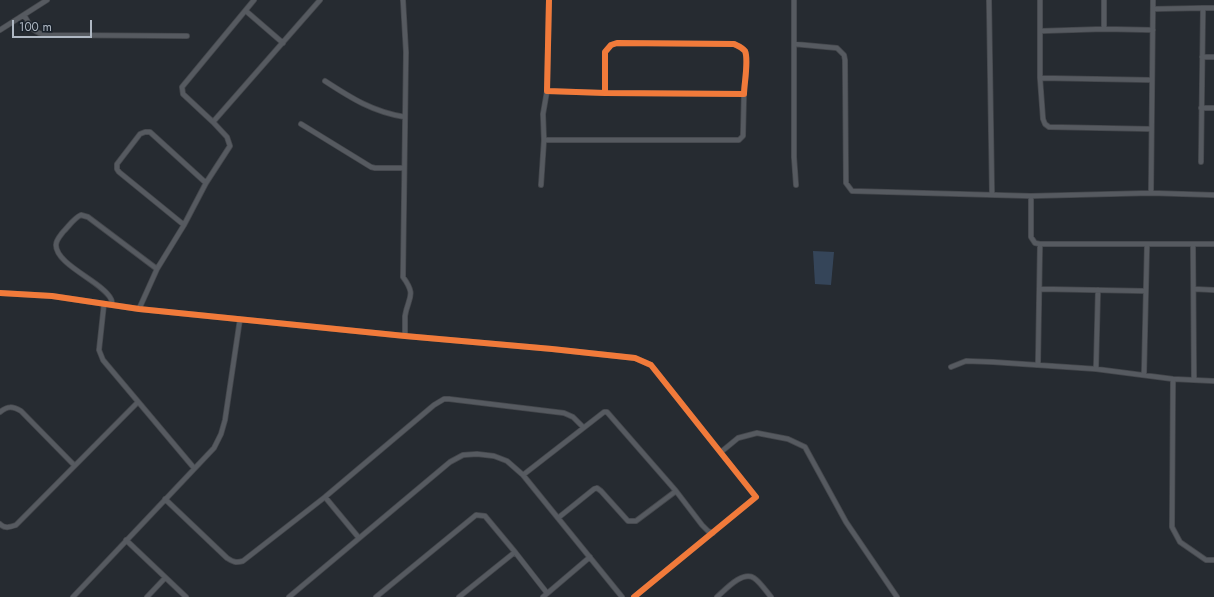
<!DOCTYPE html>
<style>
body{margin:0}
#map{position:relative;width:1214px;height:597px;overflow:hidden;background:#262b31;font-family:Jost,sans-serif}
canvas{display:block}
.scale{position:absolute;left:12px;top:20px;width:80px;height:18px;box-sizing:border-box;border:2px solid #afb8c3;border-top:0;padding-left:5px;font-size:12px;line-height:14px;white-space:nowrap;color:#afb8c3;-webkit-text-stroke:3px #1a222b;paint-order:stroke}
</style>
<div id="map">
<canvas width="1214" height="597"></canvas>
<div class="scale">100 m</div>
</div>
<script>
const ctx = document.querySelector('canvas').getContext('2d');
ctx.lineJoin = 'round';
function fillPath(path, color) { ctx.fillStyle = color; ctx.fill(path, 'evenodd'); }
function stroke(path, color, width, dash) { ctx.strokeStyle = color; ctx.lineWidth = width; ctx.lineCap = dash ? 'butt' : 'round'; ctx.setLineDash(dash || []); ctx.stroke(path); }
fillPath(new Path2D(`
 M813,251L834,252L831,285L815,284Z`), '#354559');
const minor = new Path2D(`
 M403,0L406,52L403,277C417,296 408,297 405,316C405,323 405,329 405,336
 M549,0L547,91L605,93L744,94C744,84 749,60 745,51C742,47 738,46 734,44L617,43L611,45L605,52V93
 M794,0V157L796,185
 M989,0L992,195
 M1040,0V78L1043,119L1045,124L1049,127L1151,129
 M1104,0V29
 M1153,0L1151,193L1214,195
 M1203,8H1214
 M1153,9L1203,8L1201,162
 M246,11L283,43
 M24,15C31,27 33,33 47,35L187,36
 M0,30L47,0
 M1041,31L1104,29L1153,30
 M794,44L837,48L844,55L845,60L846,183L852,191L1031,196
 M1202,57H1214
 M1040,78L1151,80
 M325,81C351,98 373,112 405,117
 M1201,108H1214
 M213,122L183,94L182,87L254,0
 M301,124L371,167L375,168H404
 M544,140H739L743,136L744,94
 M541,185L544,140L543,114L547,91
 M184,225L119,172L117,169V164L140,134L145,132H150L206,183
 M1040,244L1035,243L1031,237V196L1151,193
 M1193,245L1194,379
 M1040,289L1146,291
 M1194,289L1214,290
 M0,293L52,296L139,309L405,336L552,349L635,358L651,365L756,497L634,597
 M104,304L99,350L103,360L194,468
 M112,305C112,304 112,300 111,299C103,282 56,265 56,245C56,240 60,236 63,232C69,226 74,218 81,215L88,217L157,269
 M139,309L157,269L184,225L206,183L230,146L227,137L213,122L320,0
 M1038,364L1040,244H1214
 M951,367L966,361L993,362L1096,369L1173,379L1214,381
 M1096,369L1098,290
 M1144,375L1147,245
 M1173,379L1172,527L1180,542L1206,560H1214
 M0,412C8,406 12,406 21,411L74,465
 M721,452L738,438L757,433L788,439L805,447L846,522L897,597
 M523,475L604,412H607L676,491L702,525L708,531L713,533
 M325,497L359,538
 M165,499L227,558C233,562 236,563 243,561L325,497L434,405L444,399H449L564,413L573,417L583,427
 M558,518L594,489L597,488L601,491L628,521H636L676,491
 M0,524C5,529 10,527 16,525L138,402
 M126,540L186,597
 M515,552L547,593
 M73,597L214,448L221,434L225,420L240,319
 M147,597L165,578
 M289,597L450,462L463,455L477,454L494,456L507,461L523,475L622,597
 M376,597L476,515L485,516L515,552L459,597
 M543,597L590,557
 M717,597C725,590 743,570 754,578C760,582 766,591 771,597`);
stroke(minor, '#44474c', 6);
stroke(minor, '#565a60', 4.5);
stroke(new Path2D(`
 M549,0L547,91L605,93L744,94C744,84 749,60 745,51C742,47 738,46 734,44L617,43L611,45L605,52V93
 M0,293L52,296L139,309L405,336L552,349L635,358L651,365L756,497L634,597`), '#f17a3a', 6);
</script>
